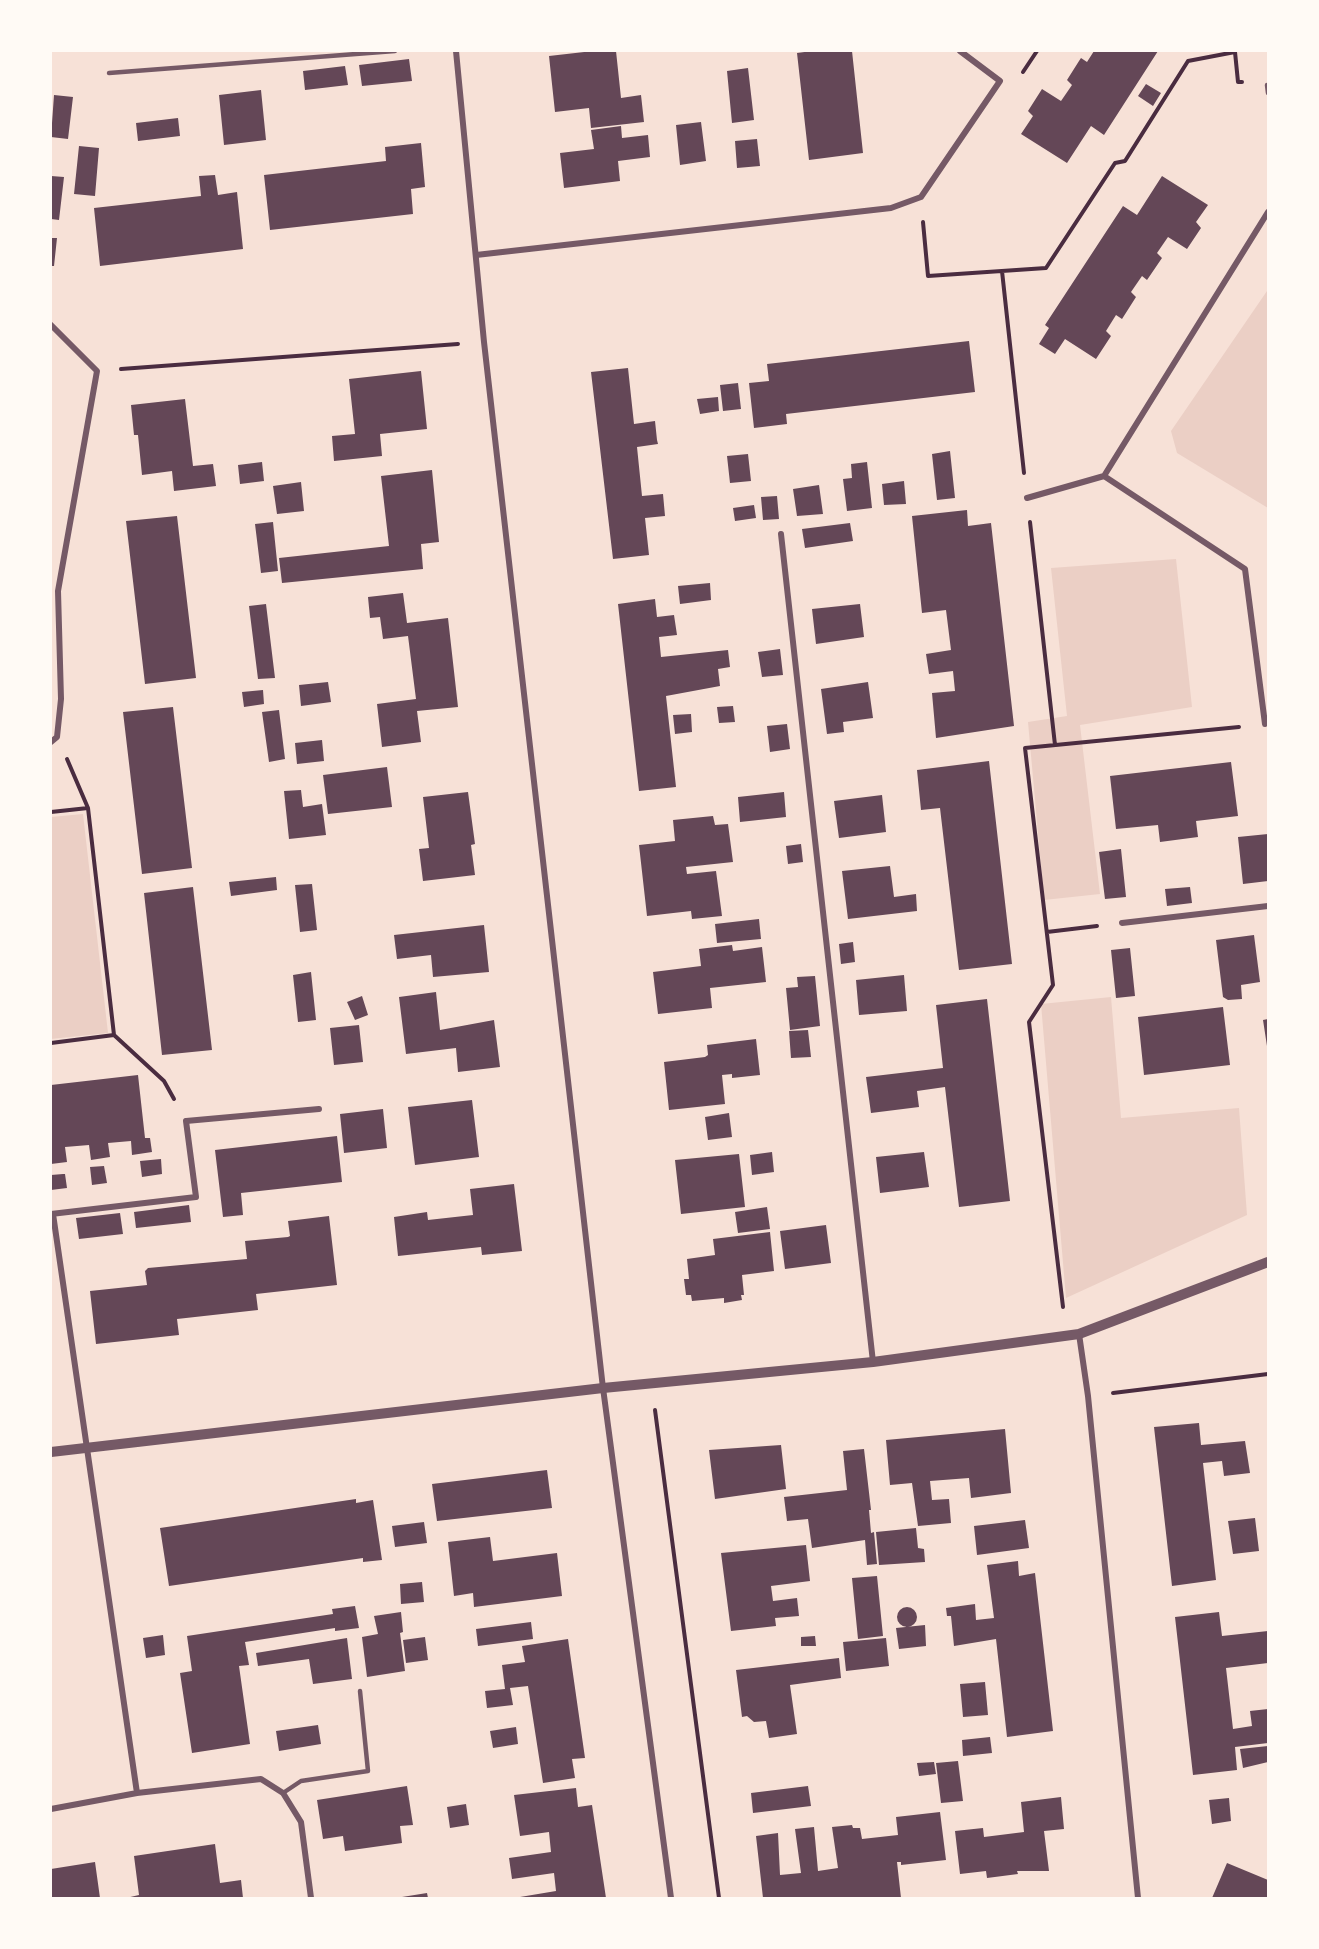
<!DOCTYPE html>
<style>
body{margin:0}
#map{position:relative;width:1319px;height:1949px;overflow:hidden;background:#f7e1d7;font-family:"Titillium Web",sans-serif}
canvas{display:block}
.frame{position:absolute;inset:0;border:52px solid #fffaf5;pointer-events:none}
</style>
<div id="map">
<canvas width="1319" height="1949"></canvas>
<div class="frame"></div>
</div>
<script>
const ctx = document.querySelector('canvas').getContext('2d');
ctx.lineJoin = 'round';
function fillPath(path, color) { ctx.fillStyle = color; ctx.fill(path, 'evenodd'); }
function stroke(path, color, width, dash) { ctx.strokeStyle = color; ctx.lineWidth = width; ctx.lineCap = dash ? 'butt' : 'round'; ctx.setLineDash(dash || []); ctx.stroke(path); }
fillPath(new Path2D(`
 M1267,291L1268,300V508L1177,453L1171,431Z
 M1176,559L1192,707L1080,725L1100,894L1044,900L1028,722L1067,716L1051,568Z
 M83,814L108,1033L51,1039V817Z
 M1111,997L1121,1118L1239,1108L1247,1215L1066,1298L1041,1004Z`), '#ebcfc5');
fillPath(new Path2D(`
 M593,51H616L621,98L641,95L644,122L591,128L589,108L555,112L549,56Z
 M812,51H852L863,153L809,160L797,53Z
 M1094,51H1158L1104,135L1091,126L1067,163L1021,134L1033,116L1028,111L1042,89L1061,101L1072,85L1067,80L1079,61L1081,58L1087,62Z
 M409,59L412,81L362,86L359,65Z
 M345,66L348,85L305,90L303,71Z
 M748,68L754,120L732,123L727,71Z
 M1146,84L1161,93L1153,106L1138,96Z
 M261,90L266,140L224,145L219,95Z
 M54,95L73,97L68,139L51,137Z
 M178,118L180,136L138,141L136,123Z
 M701,122L706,161L680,165L676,125Z
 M621,126L622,138L648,135L650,157L618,161L620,181L564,188L560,153L594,149L591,130Z
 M757,139L760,166L737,168L735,141Z
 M421,143L425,187L411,189L413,214L270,230L264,175L386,161L385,147Z
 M79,146L99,148L95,196L74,194Z
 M215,175L218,195L237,192L243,249L100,266L94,208L201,196L199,176Z
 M51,176L64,177L59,220L51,219Z
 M1162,176L1208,205L1196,222L1201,228L1187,249L1168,237L1157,253L1162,258L1147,280L1142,276L1131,292L1136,297L1122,319L1116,315L1106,331L1111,336L1096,359L1065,339L1055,354L1039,344L1049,328L1045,325L1123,206L1137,215Z
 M51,238H57L54,266H51Z
 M969,341L975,392L786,414L787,424L754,428L749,383L769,381L767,364Z
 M628,368L634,424L655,421L657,440L658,444L637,447L642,496L663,494L665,516L645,518L649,555L613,559L591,372Z
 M421,371L427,429L380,434L382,456L334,461L332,436L355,434L349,379Z
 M738,383L741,409L723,411L720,385Z
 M718,397L719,411L700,414L697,399Z
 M185,399L193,466L213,464L216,486L174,491L172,471L142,475L138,435H134L131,405Z
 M950,451L955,498L937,500L932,454Z
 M748,454L751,481L730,483L727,456Z
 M262,462L264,481L240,484L238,465Z
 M867,462L872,508L847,511L843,479L852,478L851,464Z
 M432,470L439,542L421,544L423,569L282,583L279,558L389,546L381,476Z
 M904,481L906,504L884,505L882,484Z
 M301,482L304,511L277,514L273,486Z
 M819,485L823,514L797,516L793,489Z
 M777,496L779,519L763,520L761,497Z
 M754,505L756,518L735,521L733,508Z
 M967,510L968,526L991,523L1014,726L936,738L932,693L955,691L953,671L929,674L926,654L951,650L946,610L922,613L912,516Z
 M177,516L196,678L145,684L126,521Z
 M273,522L278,571L261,573L255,524Z
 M850,523L853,541L805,548L802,529Z
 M710,583L711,600L680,604L678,586Z
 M403,593L407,623L448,618L458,707L417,711L421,742L382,747L377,704L416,699L408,636L383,639L380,617L370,618L368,597Z
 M655,599L657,617L674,615L677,635L659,637L661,657L728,650L730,667L718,669L720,686L666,696L676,787L639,791L618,604Z
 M266,604L275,678L258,679L249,606Z
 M860,604L864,637L816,644L812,609Z
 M780,649L783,675L762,677L758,652Z
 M328,682L331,702L301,706L299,685Z
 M868,682L873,718L843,722L844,732L827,734L821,689Z
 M263,690L264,704L244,707L242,692Z
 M733,706L735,722L719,723L717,707Z
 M173,707L192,868L142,874L123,712Z
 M279,710L285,759L269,762L262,712Z
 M691,714L692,732L675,734L673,715Z
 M787,724L790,749L770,752L767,726Z
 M322,740L324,761L297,764L295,743Z
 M989,761L1012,964L959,970L940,808L921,810L917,770Z
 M1231,762L1238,816L1196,821L1198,837L1160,842L1158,825L1116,829L1110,776Z
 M387,767L392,807L328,814L323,775Z
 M301,790L303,807L322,804L326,835L289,839L284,791Z
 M468,792L475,844L471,845L475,875L423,881L419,849L429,848L423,797Z
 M784,792L786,817L740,822L738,797Z
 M882,795L886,832L839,838L834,801Z
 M713,816L715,825L728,824L733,862L686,867L687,874L716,871L722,916L692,919L691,911L647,916L639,845L675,841L673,820Z
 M1268,834V881L1243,884L1238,837Z
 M801,844L803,862L788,864L786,846Z
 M1121,849L1126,897L1105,899L1099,852Z
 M890,866L894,897L916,894L917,911L848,919L842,871Z
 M276,877L277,890L231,896L229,882Z
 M312,884L317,930L300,932L295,885Z
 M193,887L212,1050L162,1055L144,893Z
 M1190,887L1192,903L1167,906L1165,889Z
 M759,919L761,939L717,943L715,924Z
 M484,925L489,972L433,977L431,955L397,959L394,935Z
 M1254,935L1260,982L1241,985L1242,999L1228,1000L1223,997L1216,940Z
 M853,942L855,962L841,964L839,944Z
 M732,945L733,951L762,947L766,982L710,988L712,1008L658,1014L653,972L701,966L699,949Z
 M1130,948L1135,996L1116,998L1111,950Z
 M311,972L316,1020L298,1022L293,975Z
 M904,975L907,1011L859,1015L856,980Z
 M815,976L820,1026L790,1030L786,988L798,987L797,977Z
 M436,992L440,1030L494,1020L500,1067L458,1072L456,1048L406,1054L399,997Z
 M362,996L368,1015L355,1020L347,1002Z
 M987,999L1010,1201L959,1207L945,1087L917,1091L919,1107L871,1113L866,1077L943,1068L936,1005Z
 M1223,1007L1230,1065L1144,1075L1138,1017Z
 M1268,1019V1046H1267L1263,1020Z
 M359,1025L363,1062L334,1065L330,1028Z
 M808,1030L811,1057L791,1058L789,1031Z
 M756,1039L760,1075L732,1078V1074L722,1075L725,1104L669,1110L664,1062L705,1057L708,1055L707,1045Z
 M138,1075L145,1138H150L152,1152L132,1155L131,1141L108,1143L110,1157L91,1160L89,1145L65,1147L67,1162L51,1164V1085Z
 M472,1100L479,1157L415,1165L408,1107Z
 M383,1109L387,1148L344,1153L340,1114Z
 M729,1113L732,1137L708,1140L705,1117Z
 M337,1136L342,1182L241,1193L243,1215L223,1217L215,1150Z
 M772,1152L774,1172L752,1175L750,1155Z
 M924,1152L929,1187L880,1193L876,1157Z
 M739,1154L745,1207L681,1214L675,1160Z
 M161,1159L162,1174L142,1177L140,1161Z
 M104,1166L107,1183L92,1185L90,1167Z
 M63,1174H65L67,1188L51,1190V1175Z
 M514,1184L522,1251L482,1255L481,1247L398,1256L394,1217L427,1212L428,1220L473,1215L470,1189Z
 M189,1205L191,1222L136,1228L134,1212Z
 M767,1207L770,1229L738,1233L735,1212Z
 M120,1213L123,1234L79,1239L76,1218Z
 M329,1216L337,1285L256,1294L258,1310L177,1319L179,1335L96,1344L90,1291L147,1285L145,1271L148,1268L247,1259L245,1241L288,1237L290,1236L288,1221Z
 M826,1225L831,1263L785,1269L780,1231Z
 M770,1232L774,1271L742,1275L744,1295H741L742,1300L724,1303V1298L692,1301L691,1295H686L684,1279H689L687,1259L715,1255L713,1239Z
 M1199,1423L1201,1445L1245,1441L1250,1473L1224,1476L1222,1461L1203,1463L1216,1580L1172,1586L1154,1427Z
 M1005,1429L1011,1493L971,1498L969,1478L930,1481L932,1500L949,1499L951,1523L918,1526L912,1483L890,1485L886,1440Z
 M781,1445L786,1489L715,1499L709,1450Z
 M864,1449L871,1510H869L871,1533L874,1532L877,1564L867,1565L865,1540L812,1548L808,1519L787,1521L784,1497L847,1490L843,1451Z
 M547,1470L552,1508L437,1521L432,1484Z
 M356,1499V1503L373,1500L382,1560L363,1562V1558L169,1586L160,1528Z
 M1255,1518L1259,1551L1233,1554L1228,1521Z
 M1025,1520L1029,1548L977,1555L974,1526Z
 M424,1522L427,1543L395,1547L392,1526Z
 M916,1528L918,1548L924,1549L925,1562L879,1565L876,1532Z
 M490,1537L493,1561L557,1553L562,1596L474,1607L473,1593L454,1596L448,1542Z
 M806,1545L810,1581L771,1586L773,1601L797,1598L799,1616L775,1618L776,1626L731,1631L721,1553Z
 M1018,1561L1019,1576L1035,1573L1053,1731L1007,1737L996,1639L954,1646L951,1616H947L946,1608L975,1604L976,1620L994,1618L987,1565Z
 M877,1576L883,1636L858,1639L852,1578Z
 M422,1582L424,1602L401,1604L400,1584Z
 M355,1606L359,1628L335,1631V1628L245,1642L249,1665L239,1666L250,1744L192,1753L180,1673L192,1671L187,1636L333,1614L332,1609Z
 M897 1617a10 10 0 1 1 20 0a10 10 0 1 1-20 0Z
 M401,1612L403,1632L400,1633L405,1671L367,1677L362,1637L378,1634L374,1616Z
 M1219,1612L1222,1636L1268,1631V1663L1226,1668L1233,1729L1252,1726L1250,1711L1268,1709V1743L1235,1747L1237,1770L1193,1775L1175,1617Z
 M531,1622L533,1639L478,1646L476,1629Z
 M925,1625L926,1646L899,1649L896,1628Z
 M163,1635L165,1655L146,1658L143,1638Z
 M815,1636L816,1646H801V1637Z
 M425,1637L428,1660L406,1663L403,1640Z
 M347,1638L352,1679L313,1684L309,1659L258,1666L256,1653Z
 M886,1638L889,1666L846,1671L843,1642Z
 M568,1639L585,1758L572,1759L575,1778L543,1783L528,1686L510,1688L513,1705L487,1708L485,1691L505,1689L502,1665L525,1662L522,1646Z
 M839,1658L841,1678L790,1685L797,1734L769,1738L766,1721L754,1722L747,1716L742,1717L736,1670Z
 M985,1682L988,1715L963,1717L960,1684Z
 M318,1725L321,1744L279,1751L276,1731Z
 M516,1727L518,1744L493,1748L490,1731Z
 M990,1737L992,1753L963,1756L962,1740Z
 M1268,1746V1762L1243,1768L1240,1749Z
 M958,1761L963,1801L941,1803L936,1763Z
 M934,1762L936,1774L919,1776L917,1763Z
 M407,1786L413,1825L400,1826L402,1843L345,1851L343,1836L323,1839L317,1800Z
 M808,1786L811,1806L753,1813L751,1793Z
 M576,1788L578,1807L592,1805L606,1898H514L556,1891L554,1873L512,1879L509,1858L551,1852L549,1832L520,1836L514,1795Z
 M1061,1797L1064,1829L1044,1831L1049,1871H1017L1018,1874L987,1878L986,1871L960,1874L955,1831L983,1828L984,1837L1024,1832L1021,1802Z
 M1229,1798L1231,1821L1212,1824L1209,1800Z
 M466,1804L469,1825L450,1828L447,1807Z
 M940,1812L946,1860L901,1865V1862H897L901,1898H763L756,1836L778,1833L780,1875L801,1873L795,1829L814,1827L818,1871L838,1868L832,1827L852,1825L853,1828H860L862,1839L898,1835L896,1817Z
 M215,1844L220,1883L241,1880L243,1898H126L139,1895L134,1856Z
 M95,1862L100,1898H51V1869Z
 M1227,1863L1268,1880V1898H1212Z
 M427,1893L428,1898H402V1897Z`), '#644757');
stroke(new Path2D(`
 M1235,52L1238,82H1242
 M1023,72L1037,51
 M923,222L928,276L1046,268L1115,163L1125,161L1188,61L1235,52
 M1002,271L1024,473
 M121,369L458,344
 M1030,522L1055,745
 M67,759L88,808L114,1035L164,1081L174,1099
 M51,812L88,808
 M1047,932L1097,926
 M51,1043L114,1035
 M1063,1307L1029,1022L1053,985L1025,748L1239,727
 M1113,1393L1268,1374
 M655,1410L719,1898`), '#4a2c40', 4);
stroke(new Path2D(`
 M109,73L395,51
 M1267,85L1268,93
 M283,1793L301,1781L368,1771L360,1691`), '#755966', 4.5);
stroke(new Path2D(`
 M456,51L484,342L603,1388L671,1898
 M476,255L891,208L921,197L1000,81L960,51
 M51,325L97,371L58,591L61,699L57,737L51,742
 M1027,498L1104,476
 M781,534L873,1362
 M1265,724L1245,569L1104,476L1268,212
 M1122,923L1268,906
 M51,1214L196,1197L186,1121L319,1109
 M53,1214L137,1793
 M1079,1334L1088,1396L1138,1898
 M51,1809L137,1793L261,1779L283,1793L301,1822L311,1898`), '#755966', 6);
stroke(new Path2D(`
 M51,1452L603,1388L873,1362L1079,1334L1268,1262`), '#755966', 10);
</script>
